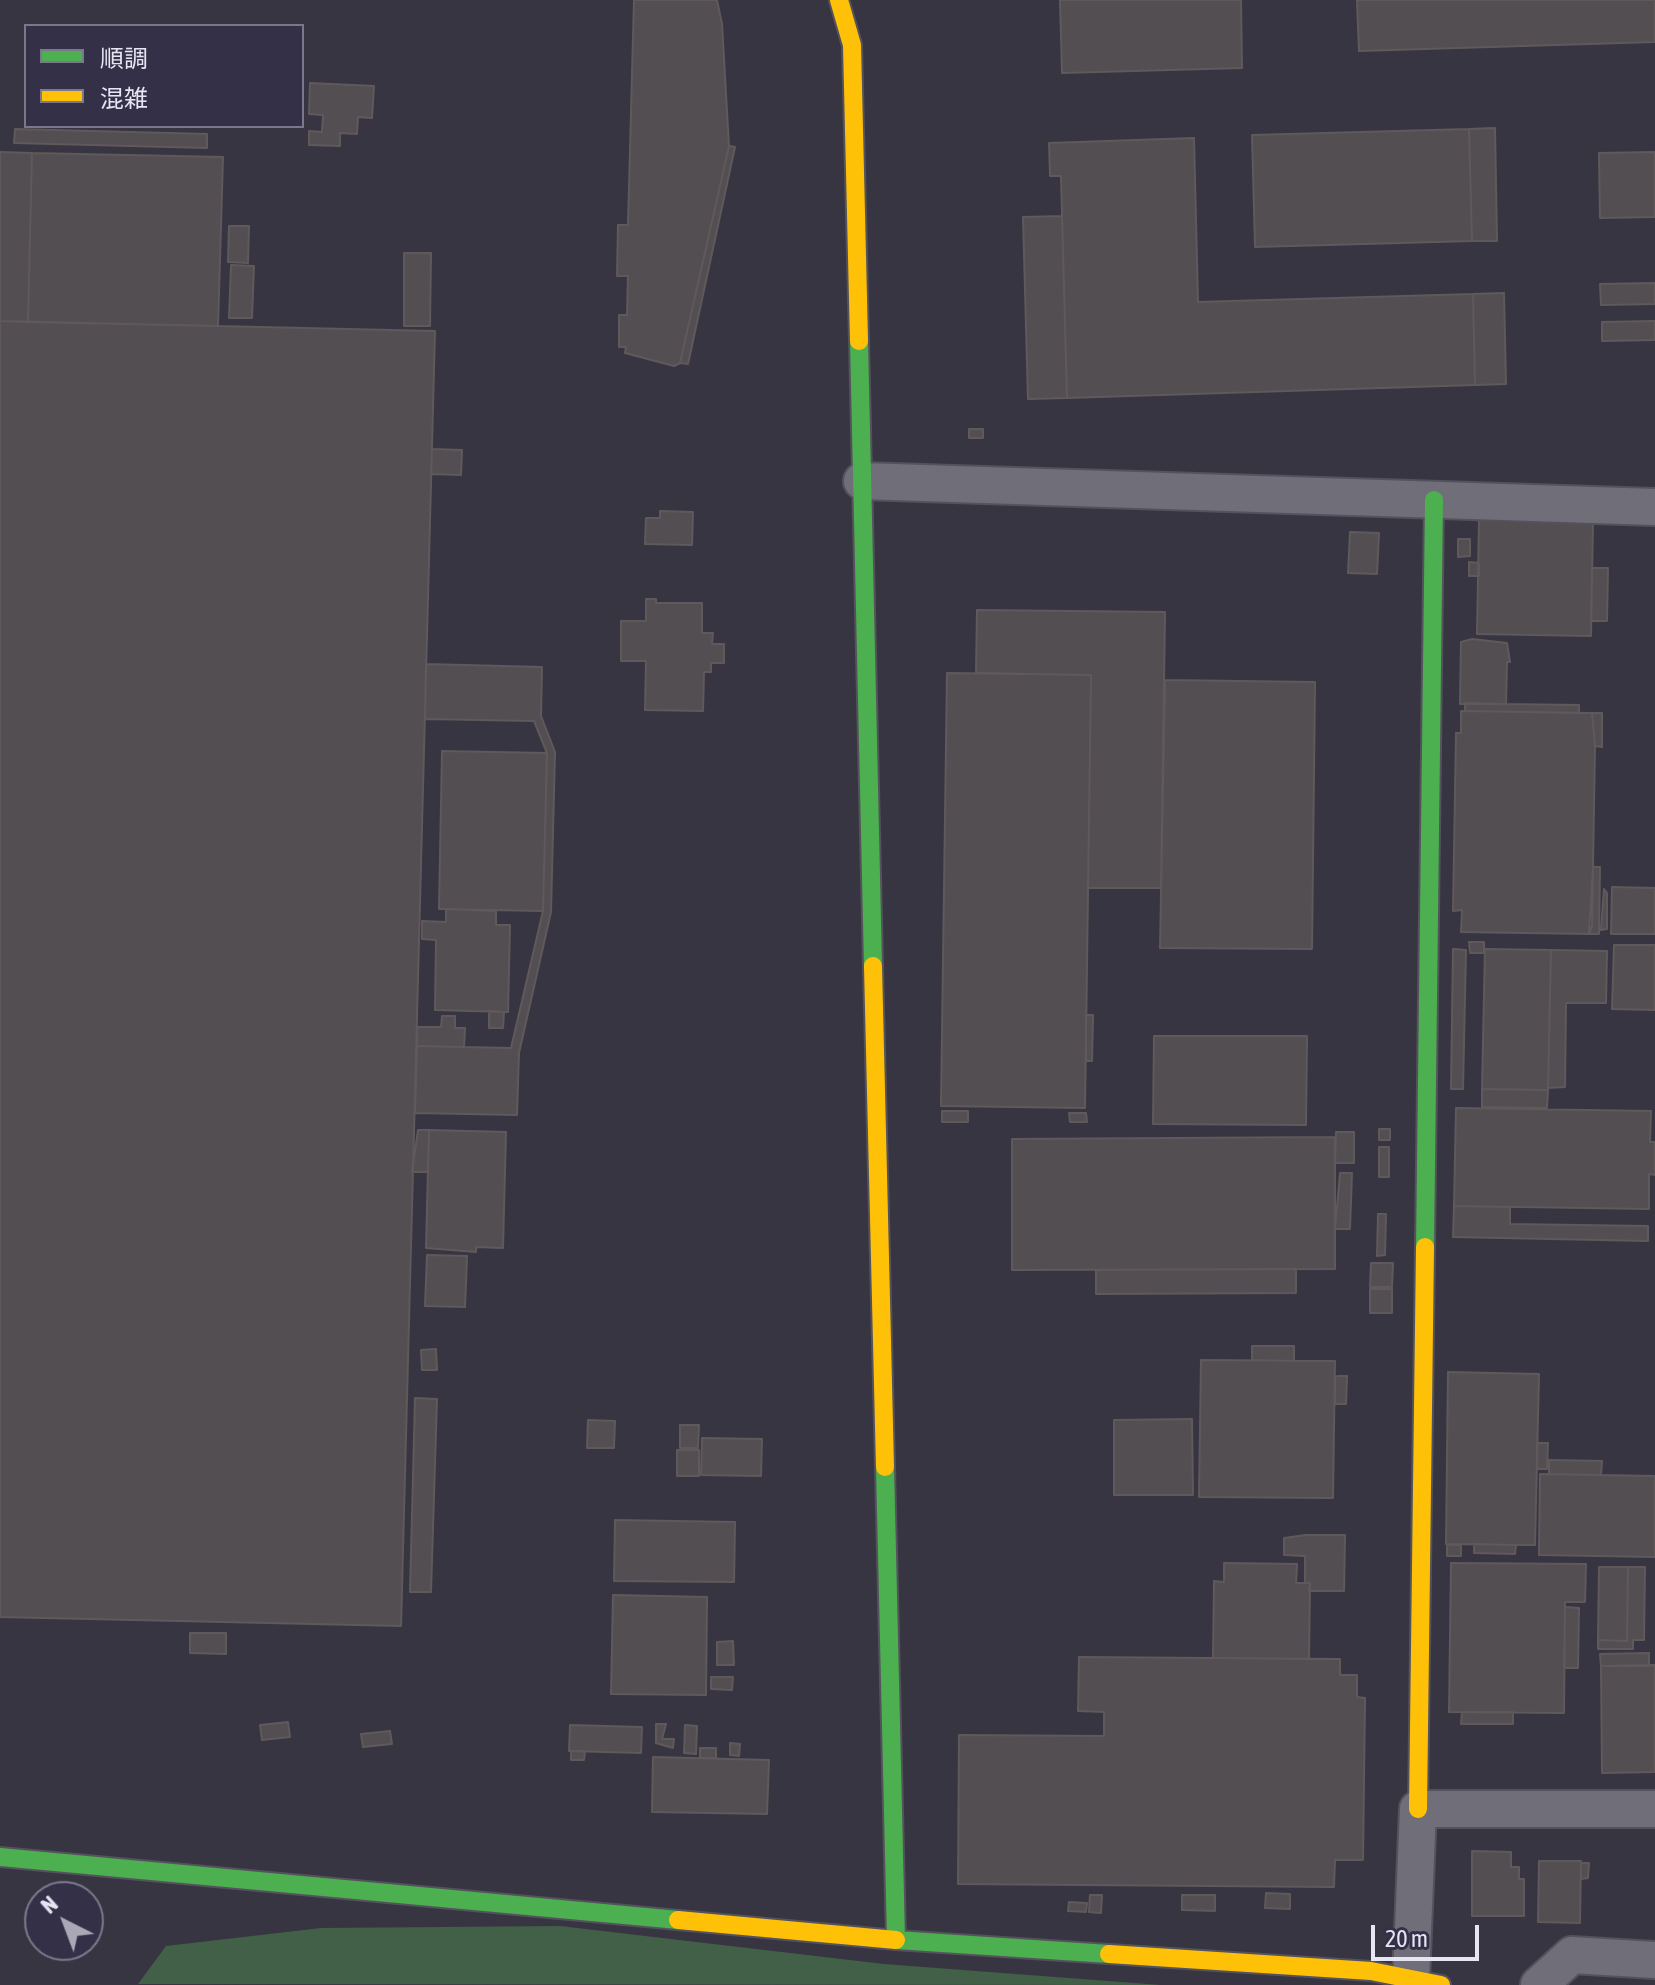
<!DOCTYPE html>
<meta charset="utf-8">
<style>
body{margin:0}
#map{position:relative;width:1655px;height:1985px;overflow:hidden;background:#383542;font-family:"Asap Condensed","Noto Sans JP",sans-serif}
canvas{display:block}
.legend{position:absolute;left:24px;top:24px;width:280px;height:104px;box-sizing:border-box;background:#343047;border:2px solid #7c788c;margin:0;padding:10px 14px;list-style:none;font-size:24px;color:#e7e5f4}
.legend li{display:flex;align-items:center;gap:16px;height:40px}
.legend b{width:40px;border:2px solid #7c788c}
.north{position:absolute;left:24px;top:1881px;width:80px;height:80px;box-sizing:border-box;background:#343047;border:2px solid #7c788c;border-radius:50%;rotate:318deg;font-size:22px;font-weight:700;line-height:32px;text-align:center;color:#e7e5f4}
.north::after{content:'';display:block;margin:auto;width:28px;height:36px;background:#aaa7b6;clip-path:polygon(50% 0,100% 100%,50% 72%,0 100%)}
.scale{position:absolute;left:1371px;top:1925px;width:108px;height:36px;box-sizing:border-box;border:4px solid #e7e5f4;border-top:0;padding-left:10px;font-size:24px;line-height:28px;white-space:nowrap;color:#e7e5f4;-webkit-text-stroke:6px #343047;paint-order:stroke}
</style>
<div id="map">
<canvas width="1655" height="1985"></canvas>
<ul class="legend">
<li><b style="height:10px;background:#4caf50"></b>順調</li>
<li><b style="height:10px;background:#ffc107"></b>混雑</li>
</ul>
<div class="north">N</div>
<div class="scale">20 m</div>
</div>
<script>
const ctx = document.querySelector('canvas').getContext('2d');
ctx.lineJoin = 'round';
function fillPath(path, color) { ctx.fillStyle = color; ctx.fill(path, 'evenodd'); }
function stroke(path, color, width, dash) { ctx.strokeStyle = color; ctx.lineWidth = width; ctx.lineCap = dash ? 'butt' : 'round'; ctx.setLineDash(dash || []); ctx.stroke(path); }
fillPath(new Path2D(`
 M560,1926L884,1964L1161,1985L138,1984L166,1946L321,1928Z`), '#425f47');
const building = new Path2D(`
 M634,0H717L722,24L729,146L680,363L674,366L625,353L626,347H619V315H627L628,276H617L618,225H628Z
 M1060,0H1241L1242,68L1062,73Z
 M1357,0H1655V42L1359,51Z
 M310,83L374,86L372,118L358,117L357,134L340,133V146L309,145V131L322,132L323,115L309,114Z
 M1495,128L1497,241H1472L1469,129Z
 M15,129L207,134V148L14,143Z
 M1469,129L1472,241L1255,247L1252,135Z
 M1194,138L1198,302L1473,294L1475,385L1067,398L1061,176H1050L1049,143Z
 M729,146L735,147L688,364L680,363Z
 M0,152L32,153L28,322L0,321Z
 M1655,152V217L1600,218L1599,153Z
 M32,153L223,157L218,326L28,322Z
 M1062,216L1067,398L1028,399L1023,217Z
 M229,226H249L248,263L228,262Z
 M404,253H431L430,326H404Z
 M231,265L254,266L252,318H229Z
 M1655,283V304L1601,305L1600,284Z
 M1504,293L1506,384L1475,385L1473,294Z
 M0,321L435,331L401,1626L0,1617Z
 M1655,321V340L1602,341V322Z
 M969,429H983V438H969Z
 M432,449L462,450L461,475L431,474Z
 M660,511L693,512L692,545L645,544L646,518H660Z
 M1479,520L1593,522L1591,636L1477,634Z
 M1350,532L1379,533L1377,574L1348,573Z
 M1458,539H1470V556L1458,557Z
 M1469,562L1479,563V576H1469Z
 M1592,568H1608L1607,621H1591Z
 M646,599H656V603H702V633H713L712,644H724V663H711V672H704L703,711L645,710L646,661H621V621H646Z
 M977,610L1165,612L1161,888H1088L1091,675L976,673Z
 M1472,639L1507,643L1510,662H1507L1506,704H1460L1461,642Z
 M426,664L542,667L541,716L555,752L551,912L519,1053L517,1115L415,1113L417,1046L511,1048L543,911L547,753L534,721L425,719Z
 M947,673L1091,675L1085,1108L941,1106Z
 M1165,680L1315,682L1312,949L1160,948Z
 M1465,703L1506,704L1579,705V713L1465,711Z
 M1461,711L1592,713L1595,746L1592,926L1589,934L1461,932L1462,910L1453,911L1456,733H1461Z
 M1592,713H1602V747L1595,746Z
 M442,751L547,753L543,911L439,909Z
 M1593,867H1600L1599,934H1589Z
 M1612,887L1655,888V934H1611Z
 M1604,889L1607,893V929L1601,930Z
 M446,909L496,911V925H510L508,1012L435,1010L436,940L422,939V921L446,922Z
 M1469,942H1484V953H1470Z
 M1614,945H1655V1010L1612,1009Z
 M1453,949L1466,950L1463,1089H1451Z
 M1485,949L1551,950L1548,1090L1482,1089Z
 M1551,950L1607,951L1606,1003H1566L1565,1087L1548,1088Z
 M489,1011L504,1012L503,1028H489Z
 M1086,1015H1093L1092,1061H1086Z
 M442,1016H455V1028H465L464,1047L417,1046V1027H441Z
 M1154,1036H1307L1306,1125L1153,1124Z
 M1482,1089L1548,1090L1547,1108L1482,1107Z
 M1456,1108L1651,1111L1650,1142H1655V1175L1649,1174V1209L1454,1206Z
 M942,1111H968V1122H942Z
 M1069,1113H1086L1087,1122H1070Z
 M1379,1129H1390V1140H1379Z
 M418,1130H429L428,1172H412Z
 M429,1130L506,1132L503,1248L476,1247V1252L426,1248Z
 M1336,1132H1354V1163H1335Z
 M1335,1137V1269L1012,1270V1139Z
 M1379,1147H1389V1177H1379Z
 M1340,1173H1352L1350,1229H1335Z
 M1454,1206L1510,1207V1224L1648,1226V1241L1453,1237Z
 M1378,1214H1386L1385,1255L1377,1256Z
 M427,1255L467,1256L465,1307L425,1306Z
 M1371,1263H1393L1392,1287H1370Z
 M1296,1269V1293L1096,1294V1270Z
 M1370,1289H1392V1313H1370Z
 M1252,1346H1294V1361L1252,1360Z
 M436,1349L437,1370H422L421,1350Z
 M1201,1360L1335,1361L1333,1498L1199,1497Z
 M1448,1372L1539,1374L1535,1545L1446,1544Z
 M1338,1376H1347L1346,1404H1335V1377Z
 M415,1398L437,1399L431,1592H410Z
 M1192,1419L1193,1495H1114V1420Z
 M588,1420L615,1421L614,1448H587Z
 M680,1425H699L698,1448H680Z
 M702,1438L762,1439L761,1476L701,1475Z
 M1537,1443H1548L1547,1469H1537Z
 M677,1450H699V1476H677Z
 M1549,1460L1602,1461L1601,1475L1549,1474Z
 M1540,1474L1655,1476V1557L1539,1555Z
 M615,1520L735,1522L734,1582L614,1581Z
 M1306,1535H1345L1344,1591H1309L1310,1583H1305V1556L1284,1555V1538Z
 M1474,1544L1516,1545L1515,1554L1474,1553Z
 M1447,1545H1461V1556H1447Z
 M1224,1563L1297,1564L1296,1583H1310L1309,1659L1213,1658L1214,1581L1224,1582Z
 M1451,1563L1586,1564L1585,1602H1565L1564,1713L1449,1712Z
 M1599,1567H1628L1627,1641L1598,1640Z
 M1628,1567H1645L1644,1640H1633V1649H1598V1640L1627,1641Z
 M613,1595L707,1597L706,1695L611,1694Z
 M1565,1607L1579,1608L1578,1668H1564Z
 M190,1633H226V1654L190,1653Z
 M733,1641L734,1665H717V1642Z
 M1649,1653V1666H1601L1600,1654Z
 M1079,1657L1340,1659V1675H1357V1697L1365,1698L1363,1860H1335L1334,1887L958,1884L959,1735L1104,1736V1712L1078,1711Z
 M1655,1665V1772L1602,1773L1601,1666Z
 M711,1677H733L732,1690L711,1689Z
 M1462,1712H1513V1724H1461Z
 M288,1722L290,1737L262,1740L260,1725Z
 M656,1724H666L662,1739H674L673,1748L656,1743Z
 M570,1725L642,1727L641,1753L569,1751Z
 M685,1725L697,1726L696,1754L684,1753Z
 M390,1731L392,1744L363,1747L361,1734Z
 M730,1743L740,1744L739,1756L730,1755Z
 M700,1748H716V1758H700Z
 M571,1751H585L584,1760H571Z
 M653,1757L769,1760L767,1814L652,1812Z
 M1472,1851L1511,1852V1867H1519V1879H1524V1916H1472Z
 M1539,1861H1581L1580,1923L1538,1922Z
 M1581,1863H1589L1588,1878L1581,1879Z
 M1266,1893L1290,1894V1909L1265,1908Z
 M1090,1895H1102L1101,1913L1089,1912Z
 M1182,1895H1215V1911L1182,1910Z
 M1069,1902L1087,1903L1086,1912L1068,1911Z`);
fillPath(building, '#534e52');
stroke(building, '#60595c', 2);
const street = new Path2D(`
 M862,481L1655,507
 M1411,1979L1418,1809H1655
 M1539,1985L1572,1955L1655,1960`);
const fast = new Path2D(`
 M859,341L873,966
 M1425,1247L1434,500
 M885,1467L896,1940L1109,1954
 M0,1857L678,1920`);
const slow = new Path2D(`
 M839,0L852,45L859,341
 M873,966L885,1467
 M1418,1809L1425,1247
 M678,1920L896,1940
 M1109,1954L1371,1971L1441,1985`);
stroke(street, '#54525d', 40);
stroke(fast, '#54525d', 22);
stroke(slow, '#54525d', 22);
stroke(street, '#706f79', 36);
stroke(fast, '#4caf50', 18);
stroke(slow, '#ffc107', 18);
</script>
